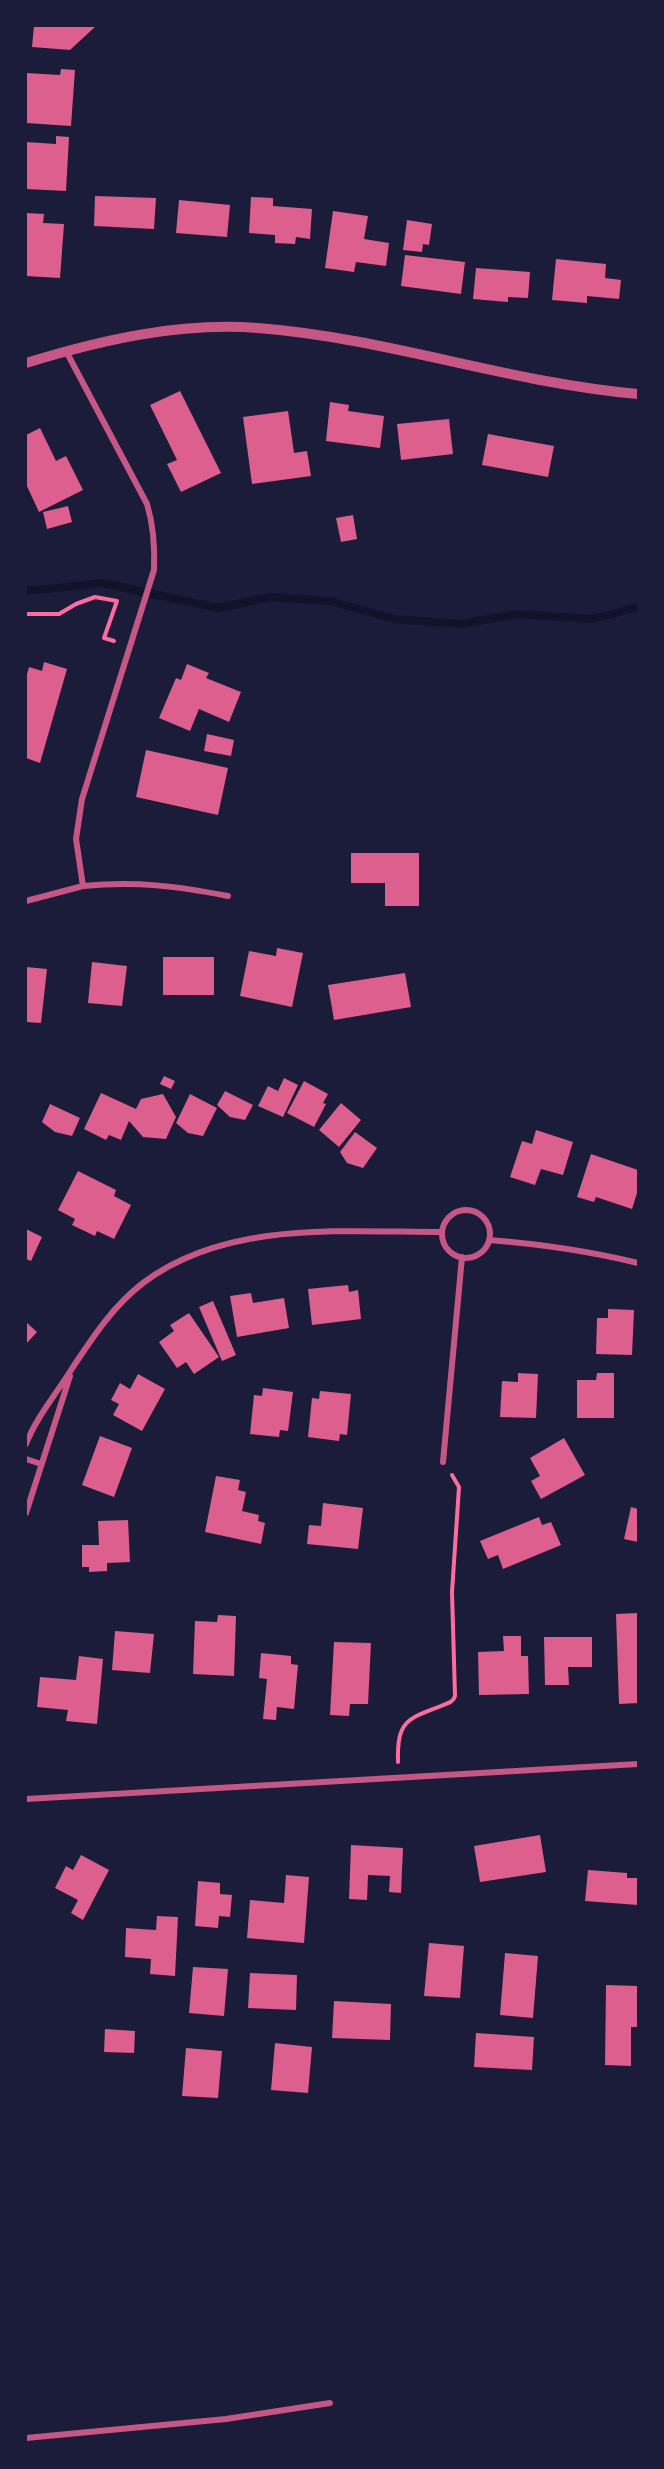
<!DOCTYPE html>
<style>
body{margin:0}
#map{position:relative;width:664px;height:2469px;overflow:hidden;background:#1b1b3a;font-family:"DejaVu Sans",sans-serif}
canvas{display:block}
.frame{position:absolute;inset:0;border:27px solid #1b1b3a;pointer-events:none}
</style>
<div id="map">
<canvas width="664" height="2469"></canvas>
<div class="frame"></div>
</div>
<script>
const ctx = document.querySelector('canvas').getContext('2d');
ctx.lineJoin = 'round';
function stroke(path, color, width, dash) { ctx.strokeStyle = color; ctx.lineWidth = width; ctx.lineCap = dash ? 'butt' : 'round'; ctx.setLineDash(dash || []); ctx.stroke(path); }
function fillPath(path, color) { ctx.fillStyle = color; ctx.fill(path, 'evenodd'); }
stroke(new Path2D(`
 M26,590H38L102,583L218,608L270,597L330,601L394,619L461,624L517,614L593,619L638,607`), '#12122b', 8);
fillPath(new Path2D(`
 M34,26H96L70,50L32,47Z
 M61,69L75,70L71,126L26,123V73L60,75Z
 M56,136L69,137L66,191L26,189V142L56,144Z
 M95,196L156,198L154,229L94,226Z
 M251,197L273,198V206L312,209L310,239L296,237L295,244L275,243V235L249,233Z
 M179,200L230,205L227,237L176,233Z
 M333,211L368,216L364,239L389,243L386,266L356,262L354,272L325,268Z
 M26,213L44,214L43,223L64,224L60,278L26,276Z
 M407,220L432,224L429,245L423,244L422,252L403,250Z
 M405,255L465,262L461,294L401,286Z
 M556,259L606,264L605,278L621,280L619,299L587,296V303L552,300Z
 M476,268L530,272L528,298L508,297V302L473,299Z
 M180,391L221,473L181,492L167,464L177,460L150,405Z
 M330,402L349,405L348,411L384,416L380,448L326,441Z
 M288,411L294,453L307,451L311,476L252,484L243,417Z
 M449,419L453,454L401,460L397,424Z
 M40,428L56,461L66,456L83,490L39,512L26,484V435Z
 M488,434L554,446L548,477L482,465Z
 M68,506L72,522L47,529L43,512Z
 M353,515L357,539L341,542L336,518Z
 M44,662L67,669L40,763L26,758V678L29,667L42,671Z
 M187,664L209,673L206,678L241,692L229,722L199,709L190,731L159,718L176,678L181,680Z
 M207,734L234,740L231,756L204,751Z
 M146,750L228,768L218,815L136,797Z
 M351,853H419V906H385V883H351Z
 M277,948L303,953L292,1007L240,996L249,951L276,956Z
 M163,957H214V995H163Z
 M92,962L127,966L122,1006L88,1003Z
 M26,967L47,969L41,1023L26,1022Z
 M405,973L411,1007L334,1020L328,985Z
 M164,1076L175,1081L171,1089L160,1084Z
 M284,1078L298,1085L283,1117L258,1106L268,1086L278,1091Z
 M304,1081L328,1094L323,1103L326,1104L314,1127L287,1113Z
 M225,1091L253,1105L245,1120L230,1117L217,1105Z
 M101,1093L136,1109L141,1099L163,1094L176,1117L166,1139L143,1137L129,1121L121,1140L109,1135L106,1140L84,1129Z
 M190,1094L217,1108L203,1136L188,1133L176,1123Z
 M341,1103L361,1120L339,1147L319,1130Z
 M50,1104L80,1118L72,1136L55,1132L42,1122Z
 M536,1130L573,1142L563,1175L541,1169L535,1185L510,1177L522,1141L532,1144Z
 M355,1132L377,1148L363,1168L347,1163L340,1152Z
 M591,1154L638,1170V1190L632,1209L596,1197L594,1202L577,1197Z
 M78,1171L116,1190L114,1196L131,1205L114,1239L97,1231L95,1236L72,1225L75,1219L58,1210Z
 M26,1229L42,1237L31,1261L26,1259Z
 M348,1285L349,1292L358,1290L361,1319L312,1325L308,1289Z
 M251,1293L253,1303L284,1298L289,1328L237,1337L230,1296Z
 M213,1301L236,1355L222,1361L199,1307Z
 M608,1309L634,1310L632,1355L596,1354L597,1318H608Z
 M189,1313L219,1357L194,1374L186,1362L177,1368L159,1342L174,1331L170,1325Z
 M26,1322L37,1332L26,1344Z
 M518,1373L538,1374L536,1418L500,1417L502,1381L518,1382Z
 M597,1373H614V1418H577V1380H596Z
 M138,1374L165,1389L142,1431L113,1415L119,1404L111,1400L120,1383L130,1389Z
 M263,1388L293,1392L288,1431L280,1430L279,1437L250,1434L254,1395L262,1396Z
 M320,1391L351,1394L347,1435L340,1434L339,1441L308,1437L312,1398L319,1399Z
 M100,1436L132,1448L114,1497L82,1485Z
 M564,1438L585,1475L541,1499L531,1481L540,1476L530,1458Z
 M216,1476L240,1480L238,1490L246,1492L242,1511L259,1515L258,1521L265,1523L261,1544L205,1532Z
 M323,1503L363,1508L358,1549L307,1544L309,1525L321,1526Z
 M631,1507L638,1509V1542L624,1539Z
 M539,1517L542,1525L551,1522L561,1545L503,1569L498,1555L488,1559L480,1541Z
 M128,1520L130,1562L107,1563V1571L89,1572V1567H82V1545H99L98,1521Z
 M638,1613V1703L619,1704L616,1614Z
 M218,1615L236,1616L234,1676L193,1674L195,1621L217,1622Z
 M115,1631L154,1634L150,1673L112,1670Z
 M503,1636H521V1656H528L529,1694L479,1695L478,1652L504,1651Z
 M544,1637H592V1667H568L569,1685H545Z
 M334,1642L371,1643L368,1704H350L349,1716L330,1715Z
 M261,1653L291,1656V1664L298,1665L294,1709L277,1707L276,1720L263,1719L267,1679L259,1678Z
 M79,1656L103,1659L97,1724L66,1721L68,1710L37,1707L40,1677L76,1680Z
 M540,1835L546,1872L480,1882L474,1846Z
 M351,1845L403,1848L401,1893L389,1892L390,1876L368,1875L367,1900L349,1899Z
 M81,1855L109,1870L83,1920L71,1913L78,1900L55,1888L66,1866L73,1870Z
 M588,1870L627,1873V1878H638V1905L585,1901Z
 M286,1875L309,1877L304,1943L247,1938L250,1900L284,1903Z
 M198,1881L220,1883V1894L232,1895L230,1917L219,1916L218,1928L195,1926Z
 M157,1916L178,1917L175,1976L150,1974L151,1959L125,1957L126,1928L156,1930Z
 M429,1943L464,1946L460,1998L424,1996Z
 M505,1953L538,1956L533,2018L500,2015Z
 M193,1967L228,1969L224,2016L189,2013Z
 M250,1973L297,1975L296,2010L248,2008Z
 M606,1985L638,1986L637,2027H631V2066L605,2065Z
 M334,2001L391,2004L390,2040L332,2038Z
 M105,2029L135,2031L134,2053L104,2052Z
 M476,2033L534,2037L532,2070L474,2067Z
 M275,2043L312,2047L308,2093L271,2090Z
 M186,2048L222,2051L218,2098L182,2096Z`), '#dd5f8e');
stroke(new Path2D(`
 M26,614H59L76,604L95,597L117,601L104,638L114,641
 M398,1762C397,1722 406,1719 441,1706C447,1703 453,1703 455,1696L452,1592L459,1487L452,1475`), '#ff6b9d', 4);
stroke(new Path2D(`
 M83,886C137,881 176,886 228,896
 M26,901L83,886L76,839L82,799L154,570C155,547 154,527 147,504L66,351
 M442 1234a24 24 0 1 1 48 0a24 24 0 1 1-48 0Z
 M489,1240C540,1244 589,1251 638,1263
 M26,1444C37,1416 57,1393 73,1367C93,1337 113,1306 143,1283C227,1220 342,1232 442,1232
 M26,1459L41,1464
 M443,1462L462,1257
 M26,1513L70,1376
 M26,1799L638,1764
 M26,2438L226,2419L330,2403`), '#c65784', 6);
stroke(new Path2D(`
 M26,363C101,340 179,322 258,328C387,338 510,383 638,394`), '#c65784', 10);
</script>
